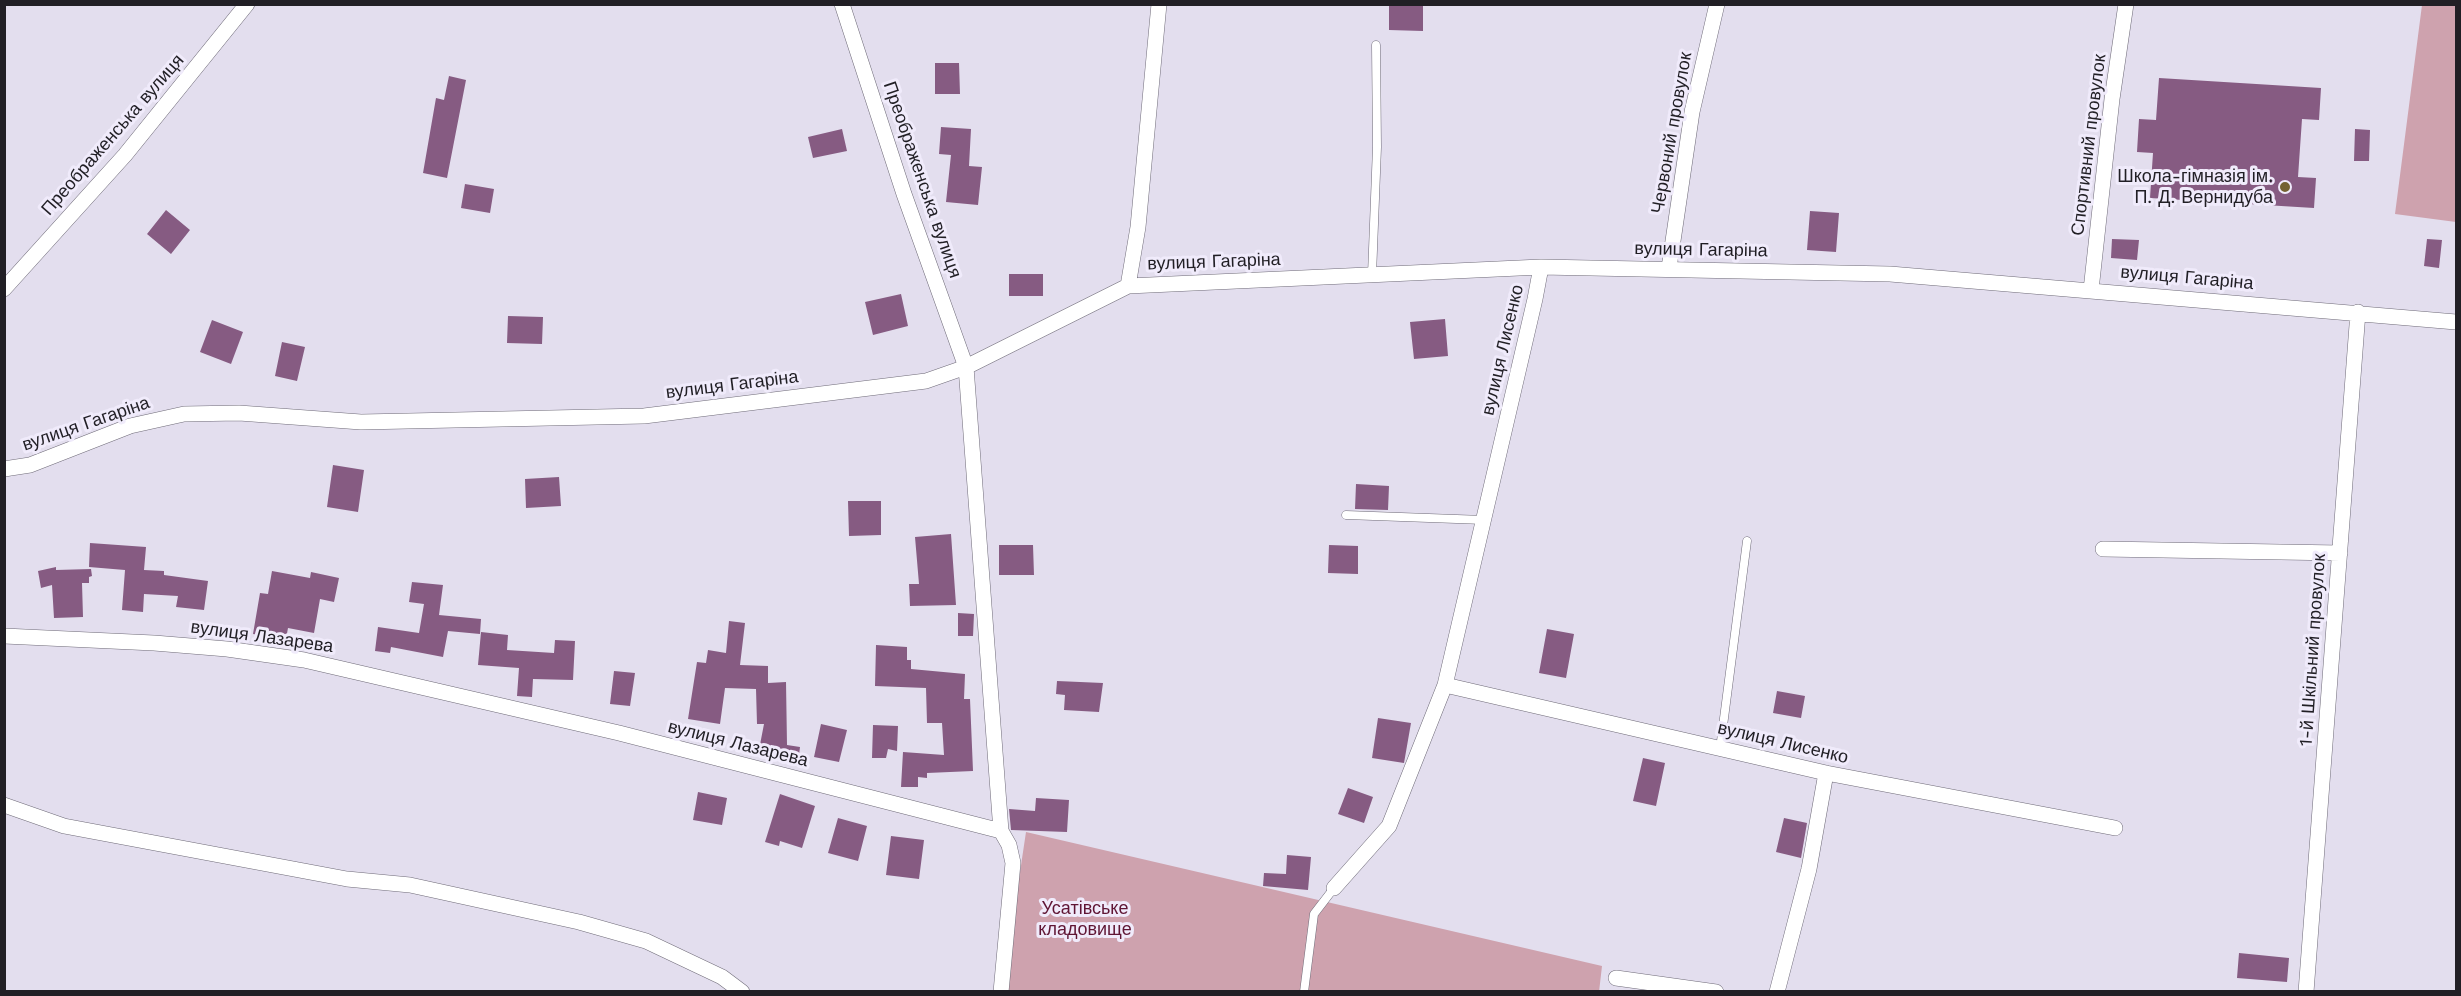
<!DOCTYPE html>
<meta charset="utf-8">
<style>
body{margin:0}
#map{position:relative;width:2461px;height:996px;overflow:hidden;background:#e3deee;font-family:"Work Sans",sans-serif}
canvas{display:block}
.frame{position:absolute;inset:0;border:6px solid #211f25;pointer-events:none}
</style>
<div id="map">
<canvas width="2461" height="996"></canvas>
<div class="frame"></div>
</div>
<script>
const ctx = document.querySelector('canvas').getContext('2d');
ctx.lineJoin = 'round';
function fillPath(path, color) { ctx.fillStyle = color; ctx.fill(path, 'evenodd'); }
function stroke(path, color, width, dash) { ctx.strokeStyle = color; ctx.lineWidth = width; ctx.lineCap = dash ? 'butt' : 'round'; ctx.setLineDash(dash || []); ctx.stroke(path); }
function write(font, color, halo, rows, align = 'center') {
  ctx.font = font + ' "Work Sans",sans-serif'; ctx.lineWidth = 6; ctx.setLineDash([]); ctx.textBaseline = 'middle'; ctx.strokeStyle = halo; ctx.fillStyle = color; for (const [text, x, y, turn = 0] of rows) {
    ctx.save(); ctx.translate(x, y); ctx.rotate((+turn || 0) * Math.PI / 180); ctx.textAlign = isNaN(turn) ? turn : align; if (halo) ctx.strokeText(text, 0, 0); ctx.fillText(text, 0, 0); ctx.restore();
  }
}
fillPath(new Path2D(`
 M2422,5H2456V222L2395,214Z
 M1026,832L1602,966L1599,992H1002Z`), '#cea2ae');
fillPath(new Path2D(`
 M1389,4H1423V31L1389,30Z
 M935,63H959L960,94H935Z
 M449,76L466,80L447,178L423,173L436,98L444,100Z
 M2159,78L2321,88L2319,120L2302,119L2298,177L2316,178L2314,208L2150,198L2153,153L2137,152L2139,119L2156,120Z
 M941,127L971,129L969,166L982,167L978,205L946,202L951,155L939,154Z
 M842,129L847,151L813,158L808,137Z
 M2355,129L2370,130L2369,161H2354Z
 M465,184L494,189L490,213L461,208Z
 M166,210L190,230L171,254L147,234Z
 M1810,211L1839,213L1836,252L1807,250Z
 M2112,239L2139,240L2137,260L2111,258Z
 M2427,239L2442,240L2439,268L2424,266Z
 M1009,274H1043V296H1009Z
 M901,294L908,326L873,335L865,302Z
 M508,316L543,317L542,344L507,343Z
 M1445,319L1448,356L1414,359L1410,322Z
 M212,320L243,332L231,364L200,352Z
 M282,342L305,347L297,381L275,376Z
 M333,465L364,470L358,512L327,507Z
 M559,477L561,506L526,508L525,479Z
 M1356,484L1389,486L1388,510L1355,509Z
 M848,501H881V535L849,536Z
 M951,534L956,605L910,606L909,584H919L915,537Z
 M90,543L146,547L144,570L164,571V575L208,581L204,610L176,607L178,596L144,594L143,612L122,610L125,570L89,567Z
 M999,545H1033L1034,575H999Z
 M1329,545L1358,546V574L1328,573Z
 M56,567V570L91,569L92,576L89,577V583H82L83,617L54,618L52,585L41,588L38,571Z
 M272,571L310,578L311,572L339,578L334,602L320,599L314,633L288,628L285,644L270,640L271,637L253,634L260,593L268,594Z
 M412,582L443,585L439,615L481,619L480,634L448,631L443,657L391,647L390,653L375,651L378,627L419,633L424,604L409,602Z
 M958,613L974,614L973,636H958Z
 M729,621L745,623L740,665L768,666V683L786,682L787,745L800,747L798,763L758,755L764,724H757L756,689L725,688L720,724L688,719L697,662L706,663L708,650L726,653Z
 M1547,629L1574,634L1566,678L1539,673Z
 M481,632L508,635L507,650L554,653L555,640L575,641L573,680L533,679L532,697L517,696L519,668L478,665Z
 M876,645L907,647V660H911V669L965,674L964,699H970L973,771L927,773V778L918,777V787H901L903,752L944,755L942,723H927L926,688L875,686Z
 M614,671L635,673L630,706L610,704Z
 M1057,681L1103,683L1099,712L1064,710L1065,695L1056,694Z
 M1777,691L1805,696L1801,718L1773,713Z
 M1378,718L1411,723L1404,763L1372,758Z
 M821,724L847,730L839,762L814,757Z
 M873,725L898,726L897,751L888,749L886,758H872Z
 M1643,758L1665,763L1656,806L1633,801Z
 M1348,788L1373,797L1364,823L1338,814Z
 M698,792L727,798L722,825L693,820Z
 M780,794L815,806L802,848L780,841L779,846L765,842Z
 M1036,798L1069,800L1067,832L1011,830L1009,809L1035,811Z
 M838,818L867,826L858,861L828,853Z
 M1784,818L1807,823L1801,858L1776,852Z
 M891,836L924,840L919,879L886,875Z
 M1287,855L1311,857L1308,890L1263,886L1264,873L1286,874Z
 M2239,953L2289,958L2287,982L2237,978Z`), '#865b82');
const lane = new Path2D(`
 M1372,275L1377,147L1376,45
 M1346,515L1484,520
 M1720,749L1747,541
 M1304,992L1314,914L1334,888`);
const street = new Path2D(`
 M1669,268L1692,112L1717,4
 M1128,286L1138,227L1159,4
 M4,289L125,155L247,4
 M2091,290L2112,99L2126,4
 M4,469L30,465L130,426L184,414L239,413L361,422L644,416L926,381L966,367L1128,286L1541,267L1890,274L2456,322
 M2103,549L2340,553
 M4,636L154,643L227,649L304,660L619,733L1001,831L966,367L904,194L842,4
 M1445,685L1826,773L2115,828
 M4,805L64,826L347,879L410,885L579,922L646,941L722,977L742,992
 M1001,831L1009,845L1013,863L1001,992
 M1334,888L1389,826L1445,685L1535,299L1541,267
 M1616,978L1716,992
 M1777,992L1809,869L1826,773
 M2306,992L2358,312`);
stroke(lane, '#6f6b78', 9);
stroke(street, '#6f6b78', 16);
stroke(lane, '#fff', 8);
stroke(street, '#fff', 15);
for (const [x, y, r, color] of [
 [2285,187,6,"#746231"]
]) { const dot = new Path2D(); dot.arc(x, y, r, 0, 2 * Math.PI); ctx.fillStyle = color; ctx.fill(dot); stroke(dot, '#f0ebfb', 2); }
write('18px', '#211f25', '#f0ebfb', [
 ["Червоний провулок",1672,133,-80],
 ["Преображенська вулиця",113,135,-49],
 ["Спортивний провулок",2089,145,-83],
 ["Преображенська вулиця",922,180,71],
 ["вулиця Гагаріна",1701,250,1],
 ["вулиця Гагаріна",1214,262,-2],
 ["вулиця Гагаріна",2187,278,5],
 ["вулиця Лисенко",1503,350,-77],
 ["вулиця Гагаріна",732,385,-7],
 ["вулиця Гагаріна",86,424,-19],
 ["вулиця Лазарева",262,637,8],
 ["1-й Шкільний провулок",2313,650,-86],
 ["вулиця Лисенко",1783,743,13],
 ["вулиця Лазарева",738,744,14]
]);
write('18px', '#211f25', '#f0ebfb', [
 ["Школа-гімназія ім.",2273,177],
 ["П. Д. Вернидуба",2273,198]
], 'right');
write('18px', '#5f1534', '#f0ebfb', [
 ["Усатівське",1085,909],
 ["кладовище",1085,930]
]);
</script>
